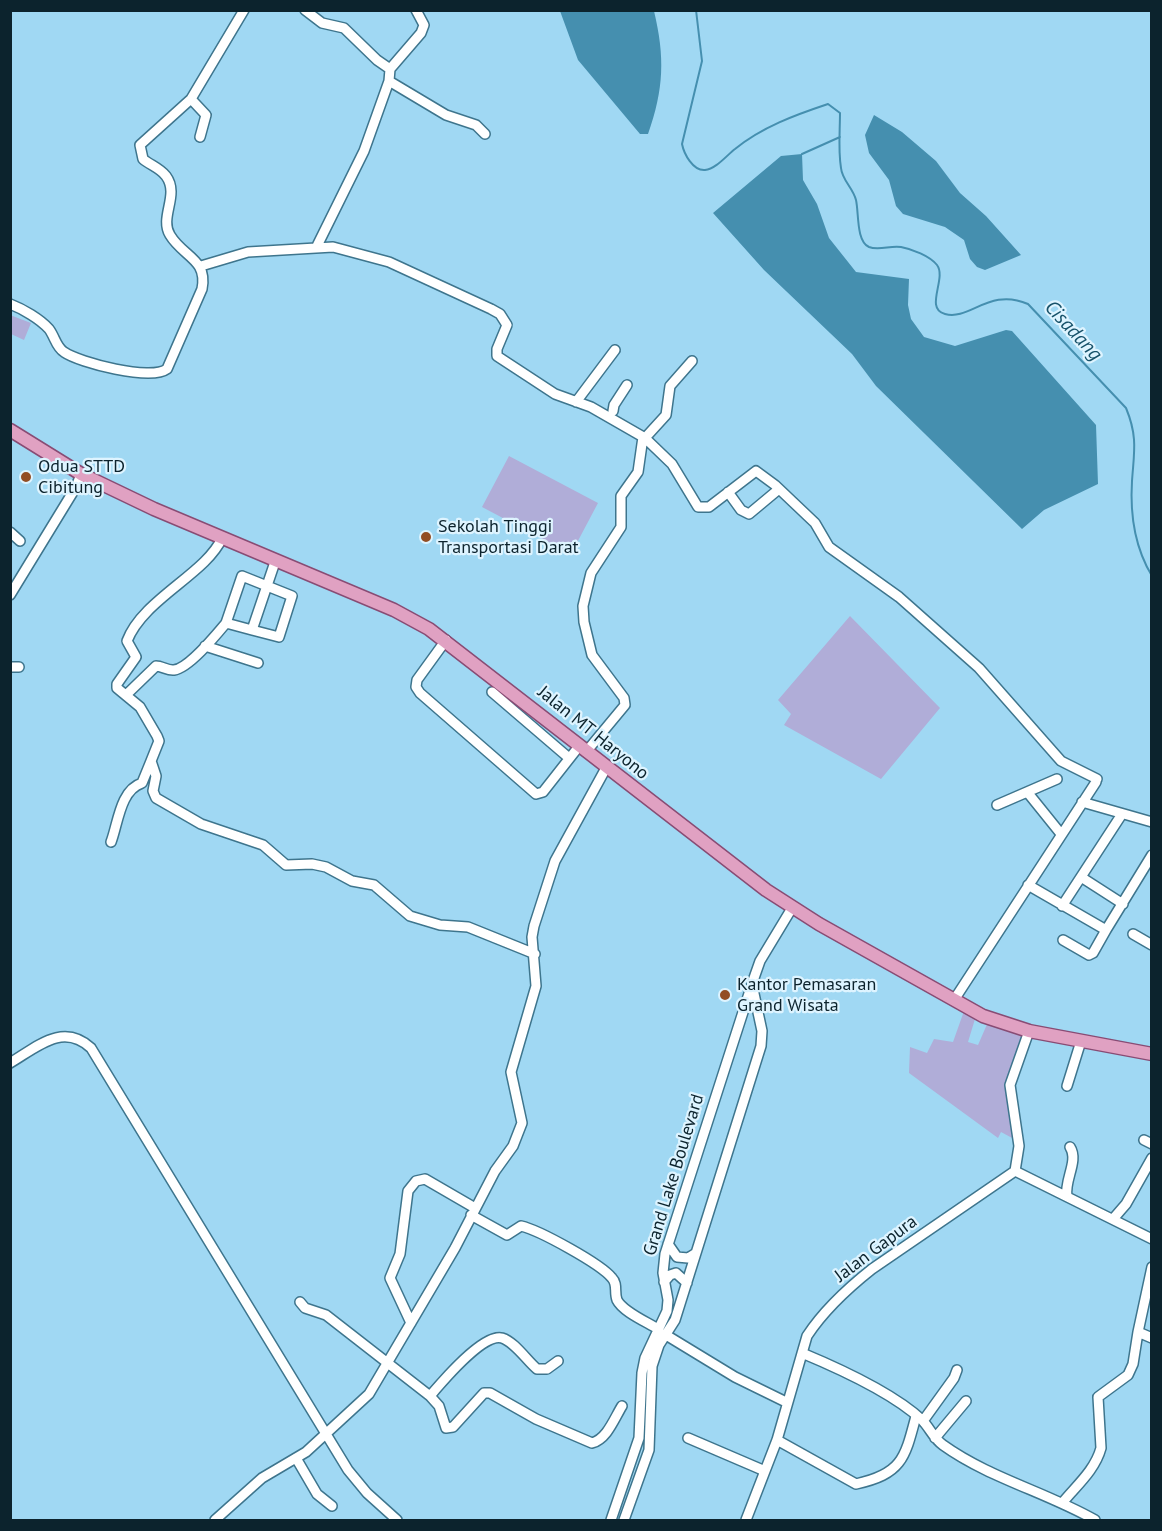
<!DOCTYPE html>
<style>
body{margin:0}
#map{position:relative;width:1162px;height:1531px;overflow:hidden;background:#a0d8f3;font-family:"PT Sans",sans-serif}
canvas{display:block}
.frame{position:absolute;inset:0;border:12px solid #0c232d;pointer-events:none}
</style>
<div id="map">
<canvas width="1162" height="1531"></canvas>
<div class="frame"></div>
</div>
<script>
const ctx = document.querySelector('canvas').getContext('2d');
ctx.lineJoin = 'round';
function fillPath(path, color) { ctx.fillStyle = color; ctx.fill(path, 'evenodd'); }
function stroke(path, color, width, dash) { ctx.strokeStyle = color; ctx.lineWidth = width; ctx.lineCap = dash ? 'butt' : 'round'; ctx.setLineDash(dash || []); ctx.stroke(path); }
function write(font, color, halo, rows, align = 'center') {
  ctx.font = font + ' "PT Sans",sans-serif'; ctx.lineWidth = 4.5; ctx.setLineDash([]); ctx.textBaseline = 'middle'; ctx.strokeStyle = halo; ctx.fillStyle = color; for (const [text, x, y, turn = 0] of rows) {
    ctx.save(); ctx.translate(x, y); ctx.rotate((+turn || 0) * Math.PI / 180); ctx.textAlign = isNaN(turn) ? turn : align; if (halo) ctx.strokeText(text, 0, 0); ctx.fillText(text, 0, 0); ctx.restore();
  }
}
fillPath(new Path2D(`
 M10,315L31,323L24,340L11,334Z
 M509,456L598,503L571,554L482,507Z
 M850,616L940,708L881,779L784,725L791,714L778,700Z
 M964,1011L975,1019L968,1042L978,1045L988,1022L1024,1034C1007,1081 1006,1090 1014,1139L1001,1132L998,1138L909,1073L910,1047L927,1053L934,1039L953,1042Z`), '#b0add8');
fillPath(new Path2D(`
 M560,11H654C665,57 664,89 648,134H640L578,60Z
 M874,115L902,132L936,161L960,193L986,216L1021,255L985,270L977,267L970,259L964,240L945,227L903,214L896,206L889,180L869,153L865,135Z
 M802,154L803,180L817,204L829,238L856,272L909,279L908,305L911,319L924,337L955,346L1006,330L1012,331L1096,425L1098,484L1044,510L1022,529L876,386L852,354L764,270L713,213L781,156Z`), '#458faf');
stroke(new Path2D(`
 M696,10L702,61L682,144C684,154 693,171 705,170C716,169 727,155 735,149C762,127 795,115 828,104L840,113C840,131 838,150 841,168C842,180 853,188 856,200C859,213 856,241 869,247C879,251 891,245 901,247C912,249 930,256 937,265C947,278 924,309 945,314C970,321 989,287 1028,304L1126,408C1138,437 1134,452 1132,481C1130,513 1135,548 1152,576
 M802,154L840,137`), '#458faf', 2);
const minor = new Path2D(`
 M305,10L322,23L344,28L377,60L390,69
 M389,81L446,115L476,125L485,134
 M191,99L206,115L200,137
 M317,246L364,151L389,81L390,69L421,33L424,25L416,10
 M201,266L248,252L333,247L389,262L491,309L500,314L507,325L497,349V356L555,394L591,407L645,438L672,464L698,507H709L756,471L775,485L815,523L829,547L899,597L979,668L1061,761L1097,779
 M10,304C23,309 40,319 49,329C55,337 56,347 64,352C80,363 151,381 167,369L202,289C208,259 183,257 170,235C159,217 180,195 166,176C160,168 150,165 143,159L140,145L191,99L244,10
 M576,402L615,350
 M613,411L614,405L627,385
 M645,438L666,415L670,386L692,361
 M728,492L741,510L749,514L779,489
 M10,532L20,541
 M222,538C206,574 143,599 127,641L136,657L117,684V688L140,707L157,736L159,741L151,761L156,776L153,791L156,798L201,824L263,845L286,865L312,864L326,867L352,881L374,885L410,916L440,925L468,927L535,954
 M10,595L76,487L81,474
 M226,623L242,576L292,596L279,637L252,630
 M446,640L417,680L416,687L420,693L536,794L543,792L580,745
 M205,646L258,663
 M10,667H19
 M492,692L569,758
 M126,695L156,666C162,666 168,671 174,670C189,668 216,635 226,623L252,630L275,562
 M586,752L625,705L624,698L592,655L584,622L583,606L591,573L621,527V496L638,472L643,437
 M1028,793L1061,834
 M1082,802L1152,822
 M997,805L1057,779
 M111,842C118,824 120,790 142,783L151,761
 M1081,877L1123,904
 M1028,885L1106,930L1152,855
 M1062,906L1122,814
 M1133,934L1152,945
 M1063,940L1089,955L1093,953L1106,930
 M954,1000L1096,782
 M10,1063C37,1047 63,1022 91,1048L348,1470L367,1493L397,1520
 M1067,1086L1081,1041
 M1144,1140L1152,1144
 M1015,1171L1152,1239
 M1067,1196C1064,1180 1079,1161 1070,1147
 M471,1215L507,1235L521,1226C539,1230 601,1264 612,1278C618,1284 614,1292 617,1300C623,1312 647,1322 658,1329
 M1113,1219L1126,1204L1152,1158
 M668,1244L677,1257L688,1258L696,1253
 M1152,1267L1138,1332L1152,1338
 M664,1282L670,1275L676,1273L687,1283
 M300,1302L305,1308L326,1315L430,1396L439,1406L446,1428L453,1427L484,1393H490L536,1419L592,1443C607,1439 614,1419 622,1406
 M411,1323L390,1278L400,1254L408,1191L416,1181L425,1179L475,1208
 M666,1335L735,1377L786,1402
 M802,1353C838,1368 894,1394 922,1420C930,1428 933,1438 943,1445C989,1478 1046,1492 1095,1520
 M430,1396C441,1383 483,1333 502,1338C515,1342 527,1361 537,1369H547L558,1361
 M923,1421L954,1378L957,1370
 M688,1438L765,1471
 M935,1438L966,1401
 M777,1440L856,1484C902,1474 905,1458 916,1416
 M296,1458L317,1494L332,1506
 M1063,1502C1077,1485 1095,1470 1101,1448L1098,1397L1128,1375L1133,1364L1138,1332
 M215,1520L262,1478L306,1452L369,1394L455,1248L495,1171L513,1146L522,1123L511,1072L536,986L532,937L534,926L555,861L606,768
 M611,1520L639,1438L642,1373L645,1358L667,1311L668,1300L663,1273L665,1254L754,978L760,961L792,908
 M624,1520L649,1450L652,1366L659,1345L675,1320L761,1046L762,1031L753,989
 M746,1520L777,1440L807,1336C824,1310 848,1288 872,1269L1015,1171L1019,1146L1010,1085L1029,1031`);
const major = new Path2D(`
 M10,430L81,474L154,509L394,610L429,629L766,890L819,924L983,1016L1029,1031L1152,1054`);
stroke(minor, '#3e758d', 12);
stroke(major, '#884c74', 15);
stroke(minor, '#fff', 9);
stroke(major, '#e0a1c2', 12);
for (const [x, y, r, color] of [
 [26,477,6,"#924d23"],
 [426,537,6,"#924d23"],
 [725,995,6,"#924d23"]
]) { const dot = new Path2D(); dot.arc(x, y, r, 0, 2 * Math.PI); ctx.fillStyle = color; ctx.fill(dot); stroke(dot, '#def4ff', 2); }
write('18px', '#0c232d', '#def4ff', [
 ["Odua STTD",38,467],
 ["Cibitung",38,488],
 ["Sekolah Tinggi",438,527],
 ["Transportasi Darat",438,548],
 ["Kantor Pemasaran",737,985],
 ["Grand Wisata",737,1006]
], 'left');
write('18px', '#0c232d', '#def4ff', [
 ["Jalan MT Haryono",593,733,39],
 ["Grand Lake Boulevard",674,1175,-73],
 ["Jalan Gapura",876,1249,-37]
]);
write('italic 20px', '#17526a', '#def4ff', [
 ["Cisadang",1073,331,47]
]);
</script>
